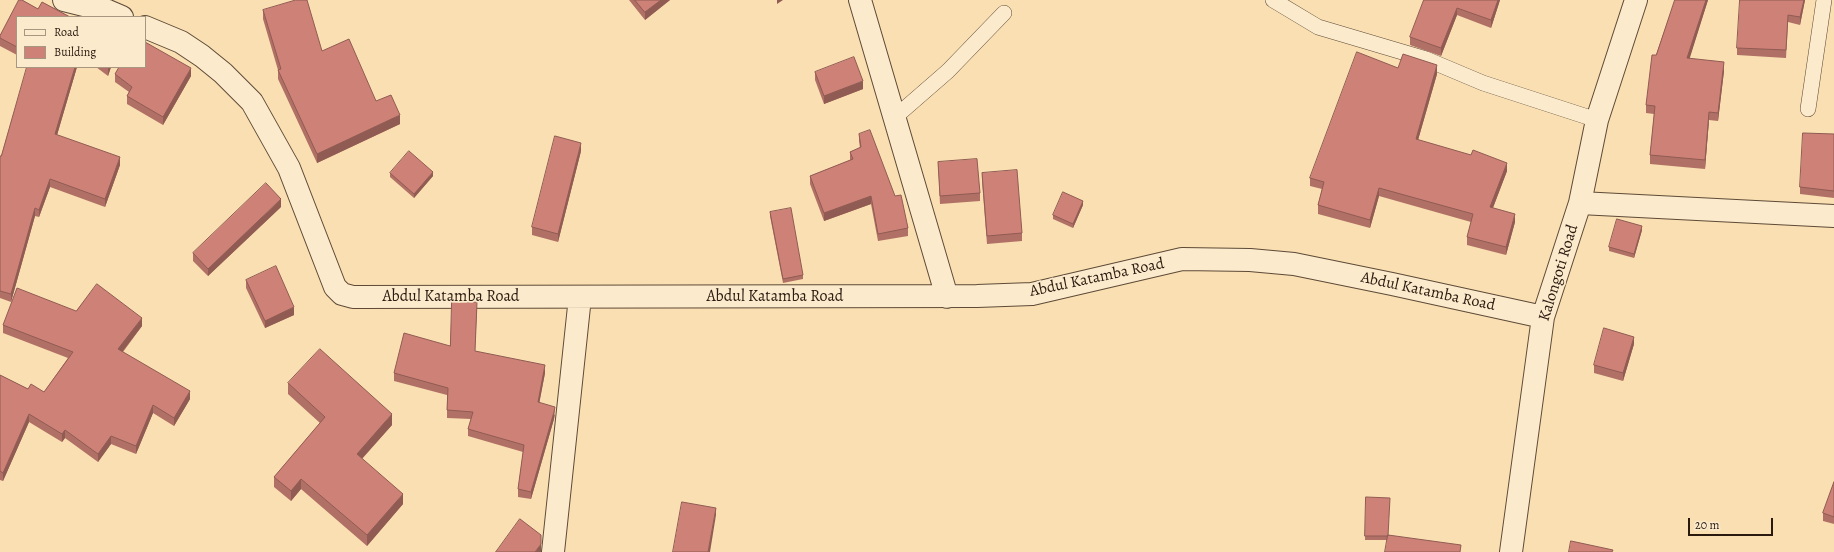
<!DOCTYPE html>
<style>
body{margin:0}
#map{position:relative;width:1834px;height:552px;overflow:hidden;background:#f9dfb1;font-family:Alegreya,serif}
canvas{display:block}
.legend{position:absolute;left:16px;top:16px;width:130px;height:52px;box-sizing:border-box;background:#fbeacc;border:1px solid #a79680;margin:0;padding:5px 7px;list-style:none;font-size:12px;color:#2a190e}
.legend li{display:flex;align-items:center;gap:8px;height:20px}
.legend b{width:20px;border:1px solid #a79680}
.scale{position:absolute;left:1688px;top:518px;width:85px;height:18px;box-sizing:border-box;border:2px solid #2a190e;border-top:0;padding-left:5px;font-size:12px;line-height:14px;white-space:nowrap;color:#2a190e;-webkit-text-stroke:3px #fbeacc;paint-order:stroke}
</style>
<div id="map">
<canvas width="1834" height="552"></canvas>
<ul class="legend">
<li><b style="height:5px;background:#fbeacc"></b>Road</li>
<li><b style="height:11px;background:#ce8277"></b>Building</li>
</ul>
<div class="scale">20 m</div>
</div>
<script>
const ctx = document.querySelector('canvas').getContext('2d');
ctx.lineJoin = 'round';
function stroke(path, color, width, dash) { ctx.strokeStyle = color; ctx.lineWidth = width; ctx.lineCap = dash ? 'butt' : 'round'; ctx.setLineDash(dash || []); ctx.stroke(path); }
function fillPath(path, color) { ctx.fillStyle = color; ctx.fill(path, 'evenodd'); }
function write(font, color, halo, rows, align = 'center') {
  ctx.font = font + ' Alegreya,serif'; ctx.lineWidth = 3.5; ctx.setLineDash([]); ctx.textBaseline = 'middle'; ctx.strokeStyle = halo; ctx.fillStyle = color; for (const [text, x, y, turn = 0] of rows) {
    ctx.save(); ctx.translate(x, y); ctx.rotate((+turn || 0) * Math.PI / 180); ctx.textAlign = isNaN(turn) ? turn : align; if (halo) ctx.strokeText(text, 0, 0); ctx.fillText(text, 0, 0); ctx.restore();
  }
}
const service = new Path2D(`
 M1273,0L1318,27L1426,59L1483,83L1597,120
 M1808,109L1824,0
 M894,118L948,71L1004,13`);
const minor = new Path2D(`
 M64,0L108,11L122,17
 M860,0L947,297
 M145,27L181,42L202,56L223,73L252,102L289,168L335,287L342,294L353,297L977,296L1032,294L1182,259L1250,260L1294,264L1392,284L1543,317
 M1580,203L1834,216
 M553,552L580,297
 M1511,552L1543,317L1580,203L1597,120L1636,0`);
stroke(service, '#5e4a37', 16);
stroke(minor, '#5e4a37', 24);
stroke(service, '#fbeacc', 15);
stroke(minor, '#fbeacc', 22);
fillPath(new Path2D(`
 M19,0H22L38,9L42,2L70,17H17V55L0,46V36Z
 M629,0H670L645,20Z
 M1424,0H1500L1491,28L1457,15L1441,56L1410,45V37Z
 M1675,0H1708L1689,59L1724,71L1718,121L1709,120L1705,169L1650,164V155L1654,114L1646,113V105L1656,55Z
 M1805,0L1800,25L1788,22L1786,58L1737,55V48Z
 M263,10L322,51L400,124L317,163L278,79V70L263,19Z
 M77,67L57,135L120,165L105,207L50,187L39,217L35,216L11,302L0,298V156H1Z
 M96,67H111L108,76Z
 M1398,68L1437,74L1418,140L1507,171L1493,208L1515,222L1506,255L1467,245V237L1471,222L1379,196L1370,228L1318,214V205L1322,189L1310,186V178Z
 M815,72L863,89L824,104L815,80Z
 M115,74L191,76L163,125L127,104V96L129,92L115,82Z
 M859,134L908,228V236L878,241L871,204L824,221L810,184V176L850,160V152L860,148L859,141Z
 M1834,134V198L1800,194V187Z
 M581,151L558,242L532,235V227Z
 M938,162L980,193V201L940,204Z
 M390,173L433,176L414,198L390,177Z
 M982,173L1022,233V241L987,244L982,181Z
 M1083,205L1073,228L1053,219V215Z
 M281,207L208,276L193,261V253Z
 M770,212L803,275V279L783,283L770,216Z
 M1642,230L1634,258L1609,251V247Z
 M246,280L294,315L265,328L246,288Z
 M477,309L475,351L545,373L539,403L555,415L554,419L531,499L518,497V489L523,452L468,436V429L471,419L447,418V395L394,381V373L450,346Z
 M76,311L142,326L123,352L190,399L174,426L153,413L136,454L111,444L98,462L65,438L62,442L29,422L3,481L0,480V375L28,389L44,392L68,358L3,333V325Z
 M1634,344L1623,381L1594,373V365Z
 M288,383L392,425L362,459L403,504L367,546L301,489L291,501L274,487V477L320,423L288,394Z
 M1834,482V524L1823,521V513Z
 M1366,497L1388,535L1461,552L1387,540H1365Z`), '#b17066');
fillPath(new Path2D(`
 M661,0H670L645,20V12Z
 M777,0H783L777,4Z
 M1498,0H1500L1491,28V20Z
 M1706,0H1708L1687,67V58Z
 M1804,0H1805L1800,25V17Z
 M1457,8V15L1441,56V48Z
 M1724,62V71L1718,121V113Z
 M1437,65V74L1416,147V139Z
 M75,67H77L55,142V134Z
 M109,67H111L108,76V69Z
 M191,68V76L163,125V117Z
 M863,81V89L824,104V96Z
 M1709,112V120L1705,169V160Z
 M400,115V124L317,163V154Z
 M581,143V151L558,242V234Z
 M120,157V165L105,207V199Z
 M1507,163V171L1490,215V207Z
 M433,172V176L414,198V194Z
 M50,179V187L39,217V210Z
 M1379,188V196L1370,228V220Z
 M871,196V204L824,221V213Z
 M281,199V207L208,276V269Z
 M1083,201V205L1073,228V224Z
 M35,208V216L11,302V294Z
 M1515,214V222L1506,255V247Z
 M1642,226V230L1634,258V254Z
 M294,307V315L265,328V321Z
 M142,318V326L118,357V349Z
 M1634,337V344L1623,381V373Z
 M545,365V373L538,410V402Z
 M190,391V399L174,426V418Z
 M153,405V413L136,454V446Z
 M555,407L554,419L531,499V492Z
 M29,414V422L3,481V473Z
 M392,414V425L357,464V454Z
 M65,430V438L62,442V434Z
 M111,436V444L98,462V454Z
 M301,479V489L291,501V491Z
 M403,494V504L367,546V535Z
 M716,508V515L710,552H708Z
 M541,544V552H535Z`), '#905b53');
const building = new Path2D(`
 M19,0H22L38,9L42,2L70,17H17V47L0,38V36Z
 M296,0H307L322,51L349,39L376,101L391,95L400,115L317,154L278,70L281,69L263,10Z
 M635,0H661L645,12Z
 M1424,0H1498L1491,20L1457,8L1441,48L1410,37Z
 M1675,0H1706L1687,58L1724,62L1718,113L1709,112L1705,160L1650,155L1655,106L1646,105L1652,55H1656Z
 M1740,0H1804L1800,17L1788,15L1786,50L1737,48Z
 M145,42L191,68L163,117L127,96L132,87L115,74L119,67H145Z
 M1357,52L1398,68L1403,54L1437,65L1416,139L1471,155L1473,150L1507,163L1490,207L1515,214L1506,247L1467,237L1473,214L1379,188L1370,220L1318,205L1324,182L1310,178Z
 M854,57L863,81L824,96L815,72Z
 M27,67H75L55,134L120,157L105,199L50,179L39,210L35,208L11,294L0,291V156H1Z
 M870,130L895,196L901,195L908,228L878,234L871,196L824,213L810,176L853,159L850,152L861,147L859,134Z
 M1803,133L1834,134V191L1800,187Z
 M555,136L581,143L558,234L532,227Z
 M409,151L433,172L414,194L390,173Z
 M977,159L980,193L940,196L938,162Z
 M1017,170L1022,233L987,236L982,173Z
 M266,183L281,199L208,269L193,253Z
 M1063,192L1083,201L1073,224L1053,215Z
 M791,208L803,275L783,279L770,212Z
 M1617,219L1642,226L1634,254L1609,247Z
 M276,266L294,307L265,321L246,280Z
 M97,284L142,318L118,349L190,391L174,418L153,405L136,446L111,436L98,454L65,430L62,434L29,414L3,473L0,471V375L28,389L31,384L44,392L73,352L3,325L17,288L76,311Z
 M452,302H477L475,351L545,365L538,402L555,407L554,412L531,492L518,489L524,445L468,429L473,412L447,410L448,388L394,373L404,333L450,346Z
 M1604,328L1634,337L1623,373L1594,365Z
 M320,349L392,414L357,454L403,494L367,535L301,479L291,491L274,477L325,417L288,383Z
 M1834,482V517L1823,513Z
 M1366,497L1390,498L1388,536H1365Z
 M682,502L716,508L708,552H673Z
 M520,519L541,535V544L535,552H496Z
 M1388,535L1461,545L1460,552H1385Z
 M1571,541L1613,550L1612,552H1569Z`);
fillPath(building, '#ce8277');
stroke(building, '#905b53', 1);
write('16px', '#2a190e', '#fbeacc', [
 ["Kalongoti Road",1559,273,-73],
 ["Abdul Katamba Road",1097,278,-12],
 ["Abdul Katamba Road",1428,292,12],
 ["Abdul Katamba Road",451,297],
 ["Abdul Katamba Road",775,297]
]);
</script>
